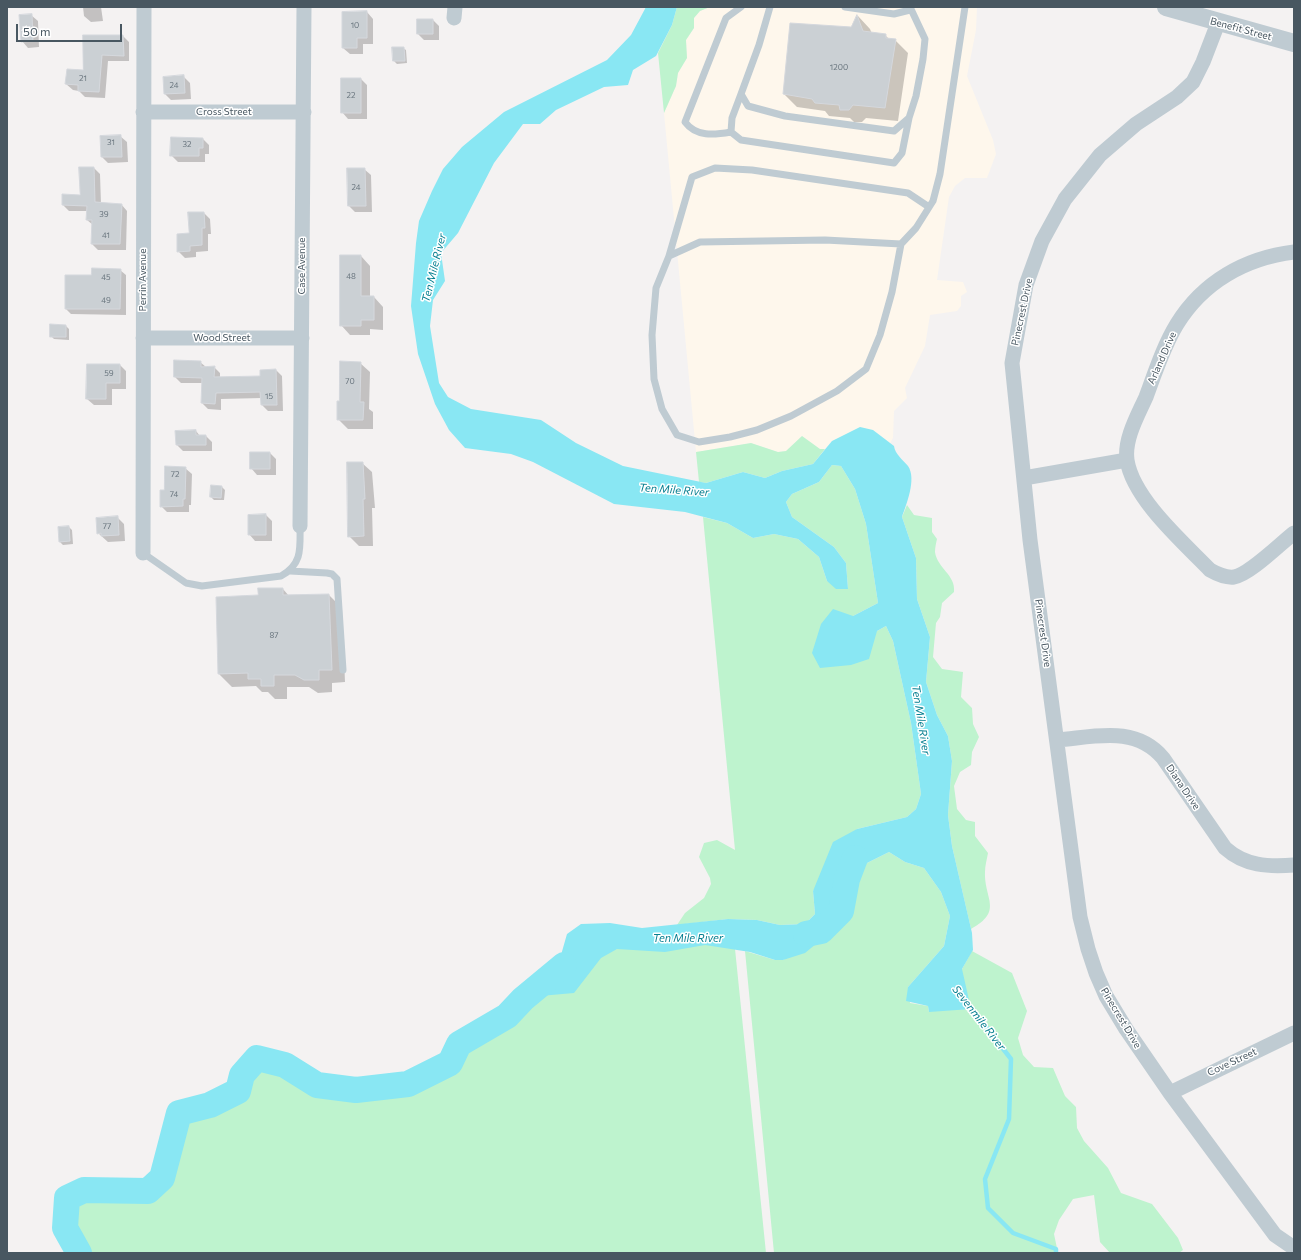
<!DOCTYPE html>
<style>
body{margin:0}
#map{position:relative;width:1301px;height:1260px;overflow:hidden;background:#f4f2f2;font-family:Commissioner,sans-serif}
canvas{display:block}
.frame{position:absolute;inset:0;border:8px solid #485761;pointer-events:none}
.scale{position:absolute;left:16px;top:24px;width:106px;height:18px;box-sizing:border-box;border:2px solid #485761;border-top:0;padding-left:5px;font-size:12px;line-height:14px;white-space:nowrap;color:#485761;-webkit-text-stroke:3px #fff;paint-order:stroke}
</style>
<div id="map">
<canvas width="1301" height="1260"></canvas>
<div class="frame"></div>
<div class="scale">50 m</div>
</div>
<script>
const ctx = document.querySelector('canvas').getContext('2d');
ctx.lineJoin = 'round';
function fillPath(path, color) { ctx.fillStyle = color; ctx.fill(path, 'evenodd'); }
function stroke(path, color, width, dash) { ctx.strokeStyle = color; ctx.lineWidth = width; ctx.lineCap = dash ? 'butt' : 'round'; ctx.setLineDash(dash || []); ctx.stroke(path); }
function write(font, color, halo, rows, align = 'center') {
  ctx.font = font + ' Commissioner,sans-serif'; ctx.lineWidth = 3; ctx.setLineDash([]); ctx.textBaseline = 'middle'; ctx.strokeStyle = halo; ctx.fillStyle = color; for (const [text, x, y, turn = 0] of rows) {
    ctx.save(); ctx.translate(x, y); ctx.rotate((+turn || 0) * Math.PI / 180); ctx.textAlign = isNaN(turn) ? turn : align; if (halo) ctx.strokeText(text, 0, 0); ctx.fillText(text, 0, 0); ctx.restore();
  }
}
fillPath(new Path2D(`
 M710,7H977L976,30L967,76L993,140L996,154L987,178H965L955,186L949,197L937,280L963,282L967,292L961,296V306L957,311L930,315L925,346L905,388L907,398L894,411L893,438L890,443L873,430L832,441L825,449H820L802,436L786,451L778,452L751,443L696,452L664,113L676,86L678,73L687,58L686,40L694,28V18L700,11Z`), '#fef7ec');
fillPath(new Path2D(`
 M677,7H710L700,11L694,18V28L686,40L687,58L678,73L676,86L664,113L658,53L672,25Z
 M802,436L820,449H825L813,464L782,471L765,478L743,472L706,483L699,482L696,452L751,443L778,452L786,451Z
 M832,465L841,466L855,489L866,524L878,603L853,616L877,631L886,626L893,641L911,723L921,794L916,809L907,817L857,829L813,891L815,914L805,924L780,925L757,920L728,919L677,925L685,913L704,898L711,884L710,878L699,857L704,843L717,840L735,850L703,517L727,523L753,538L774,534L798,539L819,557L827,581L848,589L846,563L834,547L792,517L786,502L792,494L819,482Z
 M907,505L914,515L932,518V532L937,539C936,543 935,548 935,552C937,568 956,575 954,592L942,603L940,617L936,623L933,657L942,669L963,672L961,697L972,708L973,724L979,737L972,752L971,765L960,772L954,786L957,809L966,820L975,822V836L988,853C987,859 985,865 985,872C984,899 1004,911 971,929L952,846L948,815L952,761L948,736L937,715L926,682L930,637L917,599L916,558L902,517Z
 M889,852L905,862L924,868L941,892L950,916L944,946L908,987L910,1003L928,1006L929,1012L962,969L972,951L1012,973L1027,1011L1018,1038L1023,1055L1034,1067L1053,1068L1065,1096L1076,1107L1077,1128L1084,1141L1108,1168L1121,1193L1152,1204L1178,1238L1183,1250L1179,1253H1110L1100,1242L1094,1195L1073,1199L1059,1220L1054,1234L1058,1253H774L745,951L775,960H783L828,934L847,887L859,867Z
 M734,939L766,1253H79L65,1228L67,1198L84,1190L148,1191L162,1178L179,1113L210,1105L238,1091L242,1075L257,1058L285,1065L317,1085L356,1090L408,1084L450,1063L459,1044L507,1016L523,999L551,974L582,952Z`), '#bef3ce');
fillPath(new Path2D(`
 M646,7H677L672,25L656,56L633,70L628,85L604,87L556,110L540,124H523L494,163L458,233L441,253L445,281L433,300L430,326L439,383L448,397L471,409L541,420L576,443L623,466L706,483L743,472L765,478L782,471L813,464L832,441L860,427L873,430L894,446C895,454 903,460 908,466C917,479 906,505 902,517L916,558L917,599L930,637L926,682L937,715L948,736L952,761L948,815L952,846L972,933L973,950L962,969L971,1009L929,1012L928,1006L906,1001L908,987L944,946L950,916L941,892L924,868L905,862L889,852L859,867L847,887L828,934L805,953L783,960H775L750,952L705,945L665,952L617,949L601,958L574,993L540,996L536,988L538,970L561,955L567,934L581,924L610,923L642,928L728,919L757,920L780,925L805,924L815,914L813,891L833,842L857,829L907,817L916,809L921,794L911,723L893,641L886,626L877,631L869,659L851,665L820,668L812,653L821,624L833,609L853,616L878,603L866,524L855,489L841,466L832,465L819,482L792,494L786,502L792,517L834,547L846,563L848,589H836L827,581L819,557L798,539L774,534L753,538L727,523L685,512L614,504L533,462L511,454L465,448L449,430L435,404L418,354L411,306L416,243L419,221L432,191L443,169L462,147L504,112L607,60L631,35Z`), '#89e7f3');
fillPath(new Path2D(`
 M83,7H101L103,21L91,22L84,16Z
 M367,12L373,19V44H363V54H350L343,48Z
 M31,15L38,21L39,47L28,48L22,41Z
 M858,16L870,29L872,34L885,35L889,39L895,40L908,53L898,121L866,118L862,122H854L850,118L829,116L825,111L797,107L784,94L851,28Z
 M433,20L439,26V40H424L418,34Z
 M123,36L129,42V61H108L105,98L85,97L79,91L73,90L66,84L84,71Z
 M403,48L406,50L407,63L397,64L394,61Z
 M183,76L190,83L191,99L171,100L165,94L164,77Z
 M361,79L367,85V119H348L342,112Z
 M120,136L127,142L128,162L108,163L102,157Z
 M203,139L209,145V154H205V162H178L171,155Z
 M80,168H94L100,174L101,204H121L127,211L126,250H98L92,244L93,225L87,220L88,211H69L63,205L81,196Z
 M348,169H364L371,175L372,212H355L349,206Z
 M204,213L210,219L211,234H208V251L196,252V257L185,258L178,251Z
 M361,256L370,266V297H374L383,307V330L370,329V335H350L341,325Z
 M120,270L126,275V315L71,314L66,309L92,276Z
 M51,325L66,326L69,329V340L54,339L51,336Z
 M200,362L206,367H214L220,373V378L261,377L276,370L282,376L283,411H268L262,405V398L221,399V410L208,409L202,403L203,383H181L175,377Z
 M360,363L370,372L369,409L373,412V429H348L338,419L340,402Z
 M120,365L126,371V389H112V405H94L87,399Z
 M196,431L200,436H206L212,442V451H183L177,445Z
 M270,453L276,459V475H257L251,468Z
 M362,463L372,472L375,508H372L373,546H359L349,536Z
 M185,468L192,474L191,505H189V512H167L161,506L165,491Z
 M212,486L222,487L225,490L224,500H214L211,497Z
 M266,515L272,521V541H255L249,534Z
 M117,517L124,524L125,541L108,542L98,533Z
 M69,527L72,530L73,544L63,545L60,542Z
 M283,589L289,596L329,595L342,608L345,682L332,683V692L318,693L309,687H287V699H275L268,692H262L256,686L232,687L219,674L259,595Z`), '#0003');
stroke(new Path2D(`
 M966,1001L1011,1059L1009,1119L985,1179L988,1208L1013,1233L1056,1249V1253`), '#89e7f3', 4.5);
stroke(new Path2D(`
 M806,934L821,931L841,911L847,879L855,858
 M79,1253L65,1228L67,1198L84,1190L148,1191L162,1178L179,1113L210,1105L238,1091L242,1075L257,1058L285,1065L317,1085L356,1090L408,1084L450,1063L459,1044L507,1016L523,999L564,965`), '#89e7f3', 26);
const building = new Path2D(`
 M367,11V38H357V48H342V12Z
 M32,14L33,41L21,42L19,15Z
 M857,15L863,31L886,34V38L896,39L885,108L853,105L849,110H840L839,105L815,103L812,99L783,94L790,23L851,27Z
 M417,19H433V34H417Z
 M83,35H123L124,56L102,55L99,92L78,91V85L65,84L67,69L83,70Z
 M392,47H404L405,61H393Z
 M184,75L185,93L164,94L163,77Z
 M341,78H361V113H341Z
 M121,135L122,157H101L100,136Z
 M171,137L203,138V148H199V156H170Z
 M79,167H94L95,202L122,204L120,244H91L92,220H86L87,206L62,205V194L80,195Z
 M347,168H365L366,206H348Z
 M188,212H204L205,228H202V245L190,246V251L177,252V234L189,233Z
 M340,255H361V296H374V320H361V326H340Z
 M92,268L121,269L120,309H65V275H91Z
 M50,324L66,325V337H50Z
 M174,360L201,361V367L215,366L214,377L260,376V370L276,369L277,405H261L260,392L216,393L215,404L201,403L202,378L174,377Z
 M340,361L361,362L360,402H364L363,420H337V401H339Z
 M87,364H120V383H106V399H86Z
 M196,430V435H206V445H176L175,431Z
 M250,452H270V469H250Z
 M347,462H363L365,499H363L364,536L348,537Z
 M165,466L186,467L185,499H183V506L160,507V490H164Z
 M211,485L222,486L221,498L210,497Z
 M266,514V535H248V515Z
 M118,516L119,535L101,536V533L97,534L96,518Z
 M69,526L70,541L59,542L58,527Z
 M258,588H283V595L329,594L332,670H319V680H304L295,675H274V686H261V679H248V673L218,674L216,597L258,595Z`);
fillPath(building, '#cbd0d4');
stroke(building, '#d5d8dd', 1);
stroke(new Path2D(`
 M741,7L726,18L685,122C696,137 714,135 731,132L741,140L894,163L902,153L909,118
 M770,7L759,45L741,94L748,106L785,116L894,131L909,118L916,96L923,59L925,39L910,7
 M845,7L894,14L910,10
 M731,132L732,118L741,94
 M901,244L825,240L700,242L669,256L656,288L652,335L654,379L662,409L677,435L699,442L730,437L757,430L791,416L837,391L866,369L880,335L892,292L901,244L916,228L933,201L940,174L965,7
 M669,256L692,177L715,168L752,170L908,193L929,207
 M143,553L186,583L202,586L281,576C303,564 300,547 300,526
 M290,571L327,573L332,574L337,579L343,670`), '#bfcbd2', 7);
stroke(new Path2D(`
 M454,18L455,7
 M1218,23L1203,62L1193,82L1177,97L1136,124L1100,155L1065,199L1042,241L1026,285L1012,363L1030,540L1080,917L1088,949L1096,973L1106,996L1126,1029L1170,1093L1275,1235L1294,1248
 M143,112H304
 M1294,252C1245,258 1203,282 1177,324C1163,347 1155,373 1146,397C1138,415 1124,439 1127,460C1133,499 1184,543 1210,570C1217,574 1225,578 1234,577C1249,575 1281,543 1294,533
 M143,338H302
 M1024,478L1127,460
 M300,526L304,7
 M143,553L144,7
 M1057,740C1095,737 1135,725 1163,758L1225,848C1245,866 1268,867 1294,865
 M1170,1093L1294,1033`), '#bfcbd2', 15);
stroke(new Path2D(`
 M1166,7L1294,43`), '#bfcbd2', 18);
write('8px', '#69757e', null, [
 ["10",355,25],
 ["1200",839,67],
 ["21",83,78],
 ["24",174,85],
 ["22",351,95],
 ["31",111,142],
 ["32",187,144],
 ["24",356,187],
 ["39",104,214],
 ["41",106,235],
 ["48",351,276],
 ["45",106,277],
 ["49",106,300],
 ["59",109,373],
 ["70",350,381],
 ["15",269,396],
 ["72",175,474],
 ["74",174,494],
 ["77",107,526],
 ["87",274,635]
]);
write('10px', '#485761', '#fff', [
 ["Benefit Street",1241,29,15],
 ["Cross Street",224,112],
 ["Case Avenue",302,266,-90],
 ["Perrin Avenue",143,280,-90],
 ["Pinecrest Drive",1022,312,-78],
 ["Wood Street",222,338],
 ["Arland Drive",1162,358,-66],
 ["Pinecrest Drive",1043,633,82],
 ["Diana Drive",1183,787,56],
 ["Pinecrest Drive",1121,1018,59],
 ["Cove Street",1232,1062,-25]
]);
write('italic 11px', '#067f90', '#fff', [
 ["Ten Mile River",434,268,-76],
 ["Ten Mile River",674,490,4],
 ["Ten Mile River",921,720,81],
 ["Ten Mile River",688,938],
 ["Sevenmile River",979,1018,52]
]);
</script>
